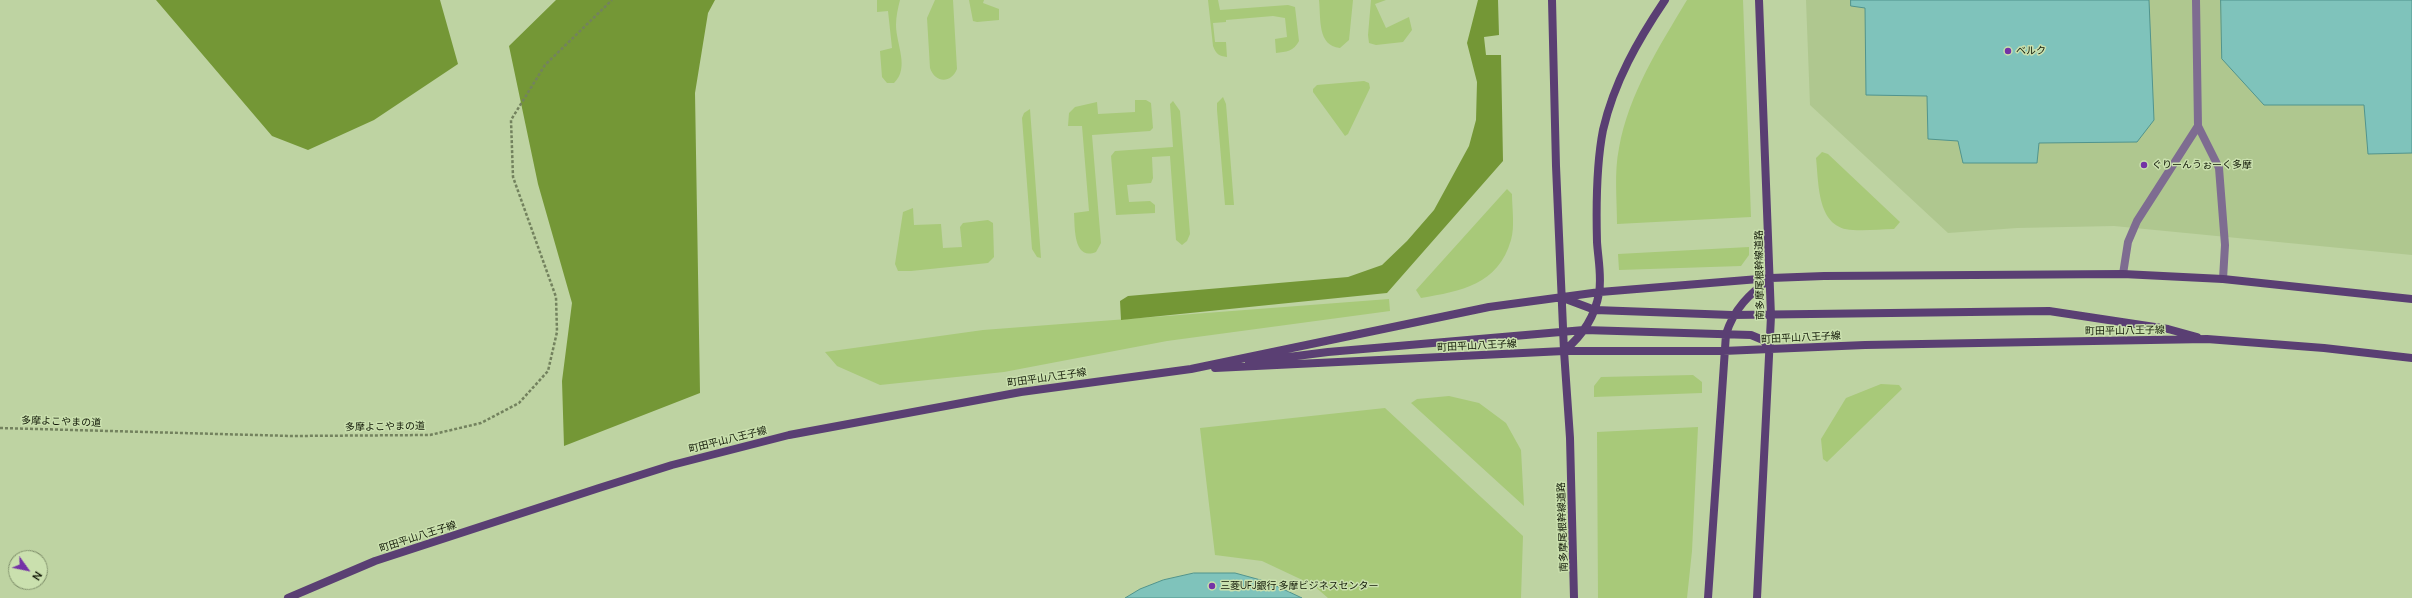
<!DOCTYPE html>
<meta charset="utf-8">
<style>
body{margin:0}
#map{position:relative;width:2412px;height:598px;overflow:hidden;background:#bed3a2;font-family:Manrope,sans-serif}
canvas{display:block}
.north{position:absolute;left:8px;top:550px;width:40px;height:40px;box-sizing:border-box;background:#cae0ae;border:1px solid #80906b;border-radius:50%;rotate:123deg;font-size:11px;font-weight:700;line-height:16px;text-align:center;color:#121907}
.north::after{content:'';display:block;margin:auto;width:14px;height:18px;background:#7432a6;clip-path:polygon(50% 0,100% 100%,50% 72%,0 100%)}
</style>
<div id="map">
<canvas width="2412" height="598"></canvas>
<div class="north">N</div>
</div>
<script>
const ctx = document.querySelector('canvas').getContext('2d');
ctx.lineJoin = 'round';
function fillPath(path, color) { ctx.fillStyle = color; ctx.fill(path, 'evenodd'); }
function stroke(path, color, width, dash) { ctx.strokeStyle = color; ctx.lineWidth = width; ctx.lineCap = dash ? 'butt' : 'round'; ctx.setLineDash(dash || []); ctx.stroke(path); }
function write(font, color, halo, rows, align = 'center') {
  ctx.font = font + ' Manrope,"Noto Sans JP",sans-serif'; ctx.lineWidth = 3; ctx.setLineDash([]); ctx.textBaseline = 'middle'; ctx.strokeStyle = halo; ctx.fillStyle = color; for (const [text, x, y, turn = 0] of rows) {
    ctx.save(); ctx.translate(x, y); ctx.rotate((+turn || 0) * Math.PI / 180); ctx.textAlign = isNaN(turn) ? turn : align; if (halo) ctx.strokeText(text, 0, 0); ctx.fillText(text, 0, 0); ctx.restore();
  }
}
fillPath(new Path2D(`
 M1806,0H2412V255L2114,226L2017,228L1948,233L1810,105Z`), '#afc78f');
fillPath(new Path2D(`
 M877,0H900C898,8 896,16 896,25C896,44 910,68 894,83H887L882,77L880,51L892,48L888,11L877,12Z
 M935,0H953L957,69C951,84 935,83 930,68L927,18Z
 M969,0H984L983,3L999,9V20L977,22L973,21Z
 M1208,0H1218L1220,10L1288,5L1295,7L1299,41C1294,51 1286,52 1276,53L1275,39L1287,37L1285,18L1273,16L1226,20V22L1213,23L1215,42H1226L1227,57C1219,56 1216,54 1213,46Z
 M1319,0H1353L1349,40L1340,48C1317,46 1321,18 1319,0Z
 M1371,0H1386L1375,4L1386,28L1409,17L1412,30L1403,42L1376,45L1369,43L1368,35Z
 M1687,0H1743L1751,217L1617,224C1617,199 1614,172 1619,148C1629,93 1659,47 1687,0Z
 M1364,81L1369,83L1370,88L1348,134L1345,136L1313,92V89L1317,85Z
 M1223,97L1226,104L1234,205H1225L1217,110V103Z
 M1135,100H1146L1151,103L1153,128L1150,131L1092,135L1101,243L1096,252C1073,261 1075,227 1074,213L1089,211L1082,126H1068L1069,113L1075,107L1097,102L1098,114L1135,112Z
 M1173,101L1180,111L1190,234L1187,241L1182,245L1176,240L1170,156L1152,157L1153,178L1151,183L1127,185L1129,202L1150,201L1155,205V213L1116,215L1111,156L1115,151L1173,147L1170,104Z
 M1030,109L1041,258L1037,257L1032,249L1022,118L1024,113Z
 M1822,152L1828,154L1900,222L1894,229C1881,229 1867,231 1853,230C1817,229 1819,185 1816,158Z
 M1507,189L1512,194C1512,208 1515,227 1511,240C1498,285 1461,291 1421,298L1416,290Z
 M913,208L914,225L941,224L943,248L962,247L960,227L963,223L988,220L993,223L994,257L988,263L911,271H898L895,264L903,212Z
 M1749,247V255L1741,266L1619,270L1618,254Z
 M1389,299L1390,311L1167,341L1004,372L880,385L837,366L825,352L983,330Z
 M1693,375L1702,382V393L1594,397V386L1601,377Z
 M1881,384L1899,385L1902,389L1827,462L1823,459L1821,439L1846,398Z
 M1449,396L1479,403L1506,423L1521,450L1524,506L1411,403L1417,399Z
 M1385,408L1523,536L1521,598H1328L1313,585L1262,561L1215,555L1200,428Z
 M1698,427L1692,551L1687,598H1598L1597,432Z`), '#a8c979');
fillPath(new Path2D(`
 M156,0H440L458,64L374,120L308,150L272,136Z
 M556,0H715L708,13L695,93L700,393L564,446L562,381L572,303L538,184L509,46Z
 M1478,0H1498L1499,35L1484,37L1486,55H1501L1503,161L1387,293L1121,320L1120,301L1128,296L1348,277L1382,265L1407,241L1434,210L1469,146L1476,120L1477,82L1467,43Z`), '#749736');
const building = new Path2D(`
 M1851,0H2149L2154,120L2137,142L2039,143L2037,163H1963L1958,141L1928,139L1927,96L1866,95L1865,8L1851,6Z
 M2221,0H2412V153L2368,154L2364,105H2264L2222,59Z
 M1194,573H1235L1268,582L1302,598H1125L1140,589L1163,580Z`);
fillPath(building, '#7fc3bb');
stroke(building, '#51948d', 1);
stroke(new Path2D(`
 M0,428L292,436L430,435L481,423L519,403L548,371L557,332L556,297L513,177L511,120L545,65L612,0`), '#73825e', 2.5, [3, 2]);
stroke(new Path2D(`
 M2196,0L2198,126
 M2123,274L2128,242L2137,221L2198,126L2219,168L2225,245L2223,279`), '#7e6c91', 8);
stroke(new Path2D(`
 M1552,0L1556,166L1564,351L1570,438L1574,598
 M1563,298L1595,310L1732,315L2049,311L2168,329L2197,337
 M1564,351C1582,336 1595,317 1599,293C1602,277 1598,258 1597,242C1596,205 1596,166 1603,130C1614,82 1638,40 1665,0
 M1249,362L1328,352L1584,330L1751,335L1763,340L1770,349
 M1215,368L1564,351H1723L1865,345L2207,339L2324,348L2412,358
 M288,598L375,561L599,488L672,465L789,435L1021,392L1191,369L1489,307L1600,292L1771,278L1824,276L2123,274L2223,279L2412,299
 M1708,598L1726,334C1734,309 1749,294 1770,279
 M1757,598L1771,316L1759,0`), '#5a3f73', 8);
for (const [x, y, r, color] of [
 [2008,51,4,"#7432a6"],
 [2144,165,4,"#7432a6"],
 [1212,586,4,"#7432a6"]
]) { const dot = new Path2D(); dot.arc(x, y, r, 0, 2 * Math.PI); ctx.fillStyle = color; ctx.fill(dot); stroke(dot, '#cae0ae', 1.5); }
write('10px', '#121907', '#cae0ae', [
 ["ベルク",2016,51],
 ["ぐりーんうぉーく多摩",2152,165],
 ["三菱UFJ銀行 多摩ビジネスセンター",1220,586]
], 'left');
write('10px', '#121907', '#cae0ae', [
 ["南多摩尾根幹線道路",1760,275,-91],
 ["町田平山八王子線",2125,331,-1],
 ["町田平山八王子線",1801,338,-3],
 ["町田平山八王子線",1477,346,-3],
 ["町田平山八王子線",1047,378,-8],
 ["多摩よこやまの道",61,422,2],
 ["多摩よこやまの道",385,427,-1],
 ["町田平山八王子線",728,440,-14],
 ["南多摩尾根幹線道路",1563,527,-92],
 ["町田平山八王子線",418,537,-18]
]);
</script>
